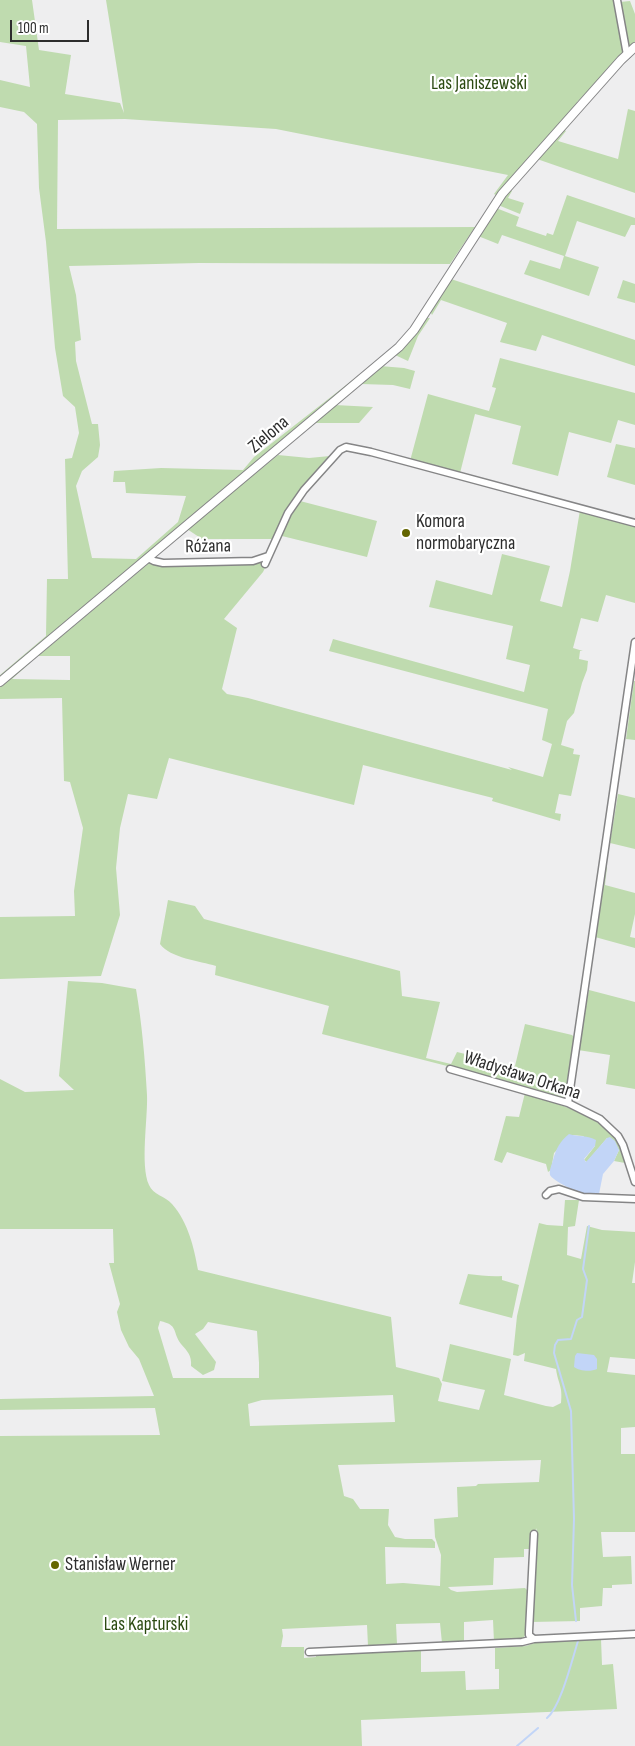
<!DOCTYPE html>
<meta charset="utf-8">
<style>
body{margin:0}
#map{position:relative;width:635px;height:1746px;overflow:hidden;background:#eeeeef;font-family:"Sofia Sans Condensed",sans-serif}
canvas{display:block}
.scale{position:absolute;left:10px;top:20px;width:79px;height:22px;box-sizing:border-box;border:2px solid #2d2d2d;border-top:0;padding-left:6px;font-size:15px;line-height:18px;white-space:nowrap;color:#2d2d2d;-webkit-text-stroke:4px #fff;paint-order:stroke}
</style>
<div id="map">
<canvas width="635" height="1746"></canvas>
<div class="scale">100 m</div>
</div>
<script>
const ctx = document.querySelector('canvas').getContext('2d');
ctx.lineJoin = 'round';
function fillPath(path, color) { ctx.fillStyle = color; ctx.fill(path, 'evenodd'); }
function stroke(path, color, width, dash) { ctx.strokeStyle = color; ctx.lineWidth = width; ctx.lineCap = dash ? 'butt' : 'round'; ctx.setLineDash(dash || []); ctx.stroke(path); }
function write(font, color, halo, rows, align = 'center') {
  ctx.font = font + ' "Sofia Sans Condensed",sans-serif'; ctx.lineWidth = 4.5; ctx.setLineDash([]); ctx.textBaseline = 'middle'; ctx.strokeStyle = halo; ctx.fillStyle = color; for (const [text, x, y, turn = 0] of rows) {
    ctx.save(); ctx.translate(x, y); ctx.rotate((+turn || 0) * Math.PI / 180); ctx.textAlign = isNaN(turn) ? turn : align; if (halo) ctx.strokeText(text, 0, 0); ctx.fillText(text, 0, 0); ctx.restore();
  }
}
fillPath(new Path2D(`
 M0,0H32L39,50L71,55L65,94L120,103L124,113L106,0H615L623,53L622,57L577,102V107L561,125L557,124L559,126L525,162L496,195L494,194L508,175L276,129L125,119L58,120L57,229L475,227L450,264L199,263L69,266L76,295L81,340L75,342L76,361L92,424H98L100,445L98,457L82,471L76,486L92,558L136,559L178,522L186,496L126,493L125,482H113L114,471L161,468L243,470L254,457L359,375V377L0,677V675L46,636L47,579H68L65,459L72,458L79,433L75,407L63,396L55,348L46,242L39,188L37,124L24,112L0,107V80L30,87L26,46L0,42Z
 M630,1L635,14V44L630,48L627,45L620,2Z
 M628,109L635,111V193L537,159L563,129L566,131L558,141L618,159Z
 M510,189L512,191L508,198L524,203L520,214L498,205Z
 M567,195L635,218V225H631L625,237L577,221L565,256L599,267L589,296L524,274L530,260L560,269L564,256L502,235L498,244L478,236L496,208L519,217L516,226L546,236L547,233L553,235Z
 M451,279L635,340V366L542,335L536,351L500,342L507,323L441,300L432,315L430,311Z
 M623,280L635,284V303L617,298Z
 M425,318H430L418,336L408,361L395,355Z
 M500,358L635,393V425L618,420L611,443L569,432L558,476L512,464L521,426L475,414L460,473L410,461L428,394L489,411L496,388L492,387Z
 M380,366L404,368L415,371L410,389L393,385L361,384Z
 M335,405L373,407L359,423H315Z
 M616,444L635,448V485L607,477Z
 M278,455L309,458L330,456C308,482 286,507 273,539H202L187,529Z
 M300,501L377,521L367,557L282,536V531Z
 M580,510L635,526V603L606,595L598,622L581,618L573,648L583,651H580L579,659L588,661L587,670L582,683L574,713L567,721L561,745L574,749L573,754L580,755L571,796L559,794L555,813L561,814L560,821L492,801L493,798L363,765L354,805L169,758L157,799L128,794L120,828L116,868L120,915L101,976L0,979V917L75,916L74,891L83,828L70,782L64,781L62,698L0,699V686L28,661L30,663L12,679L70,680V656H38L143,568L149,563L159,565L250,564L261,561L271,556L263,572L224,619L237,628L222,689L227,694L248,698L512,770L508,767L543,777L552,744L542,740L548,709L329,651L333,639L524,692L530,665L506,659L513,626L429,607L436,580L492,595L502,554L550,566L540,601L562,607L570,571Z
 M634,681H635V740L626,739Z
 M618,794L635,798V849L610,843Z
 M605,866L607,867L605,885L635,893V914L630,937L635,938V948L595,937Z
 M168,900L195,906L204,919L400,971L402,996L440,1002L426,1058L451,1064L457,1052L515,1066L525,1024L572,1035L575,1038L565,1101L451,1067L322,1034L329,1006L215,975L216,966C200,961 170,958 160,944Z
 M68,981L102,983L136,989C142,1024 145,1059 147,1095C148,1118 140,1165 149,1185C153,1195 165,1196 172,1204C188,1222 194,1247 198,1270L391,1317L396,1367L439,1378L442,1384L438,1401L479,1410L485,1390L442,1381L450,1344L511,1359L504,1395L546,1406L553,1407L561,1403C563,1386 558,1384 556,1369L524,1361L525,1353L518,1356L513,1355L517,1316L539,1223L547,1225L563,1226L565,1200H579L575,1226L568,1227L567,1255L581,1259L587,1226L602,1230L635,1232V1262L632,1283H635V1359L610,1357L607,1372L635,1375V1427L621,1428V1454H635V1532H601L603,1557L631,1556L632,1584L612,1585V1588H603L602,1606L580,1608V1621L531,1622L537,1528L529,1549H524V1557L494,1558L493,1585L448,1587L451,1590L457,1592L525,1588L527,1590L526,1633L523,1639L494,1642L493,1620L464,1622V1643H442L440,1623L396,1624L397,1644L368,1646L367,1625L282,1629L283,1636L281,1647H304V1658L316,1657V1655L421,1650V1672L465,1671L466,1690L499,1689V1669H495V1648L526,1646L540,1641L601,1639L602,1665L613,1664L617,1709L361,1720L362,1746H0V1436L160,1435L155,1408L0,1410V1399L154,1396L139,1359L129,1347L121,1330L117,1312L120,1304L109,1263H114L113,1229H0V1079L25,1092L74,1090L59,1076ZM160,1321C179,1325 172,1332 181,1344C187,1351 192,1355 191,1366L203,1375L214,1370L216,1362L195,1334L203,1329L208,1322L257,1331L259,1363V1378H173L158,1328ZM393,1395L395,1422L250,1426L248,1404L262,1400ZM541,1460L539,1482L478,1484L476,1486L457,1487L458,1517L434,1519L435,1537L441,1555L440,1586L403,1583L386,1584L385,1547L435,1548V1542L432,1539H405L395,1537L388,1525L389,1509H360L353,1499L344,1496L338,1465Z
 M589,990L635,1002V1089L606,1084L610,1055L578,1050Z
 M525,1093C548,1100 594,1115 610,1132C619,1140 622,1151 625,1163L614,1161L619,1150L607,1138L587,1162L584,1160L595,1146L583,1136L572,1135L554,1153L551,1170L548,1172L546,1164L507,1152L502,1163L494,1160L506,1116L519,1117Z
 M468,1274C479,1275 491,1277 502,1276V1280L519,1285L512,1318L459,1304Z`), '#bfdbaf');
fillPath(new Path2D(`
 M569,1134C578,1137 588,1135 596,1140L595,1146L584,1159L586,1162L607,1138L610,1137L615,1141L619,1150L614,1161L603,1174L599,1194C594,1194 588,1194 583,1194C578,1193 552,1180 550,1175C549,1169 552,1165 553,1160C556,1149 560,1141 569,1134Z
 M577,1353L594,1355L597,1359V1369C591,1372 579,1371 574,1367L575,1356Z`), '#c2d5f7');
stroke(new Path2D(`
 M576,1621L572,1585L574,1519L571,1411L554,1353L555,1345L558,1340L571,1339L577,1320L582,1317L587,1280L583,1269L589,1226
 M547,1718C561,1706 572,1660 578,1641
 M517,1746L538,1728`), '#c2d5f7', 2);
const minor = new Path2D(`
 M617,0L627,55
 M148,558L154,561L163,563L253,561L268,556
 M265,564L288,513L304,490L340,450L346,447L371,452L635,523
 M450,1069L568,1103L600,1119L618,1136L623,1145L635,1182
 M568,1103L635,642
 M546,1195L550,1191L559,1189L583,1197L635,1199
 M534,1639L529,1635V1631L534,1534
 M309,1652L522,1642L534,1639L635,1634`);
const tertiary = new Path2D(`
 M0,682L399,347L414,330L502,194L621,60L635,47`);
stroke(minor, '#858586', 9);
stroke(tertiary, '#858586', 10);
stroke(minor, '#fff', 6);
stroke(tertiary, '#fff', 8);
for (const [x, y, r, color] of [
 [406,533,5,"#636500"],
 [55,1565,5,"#636500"]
]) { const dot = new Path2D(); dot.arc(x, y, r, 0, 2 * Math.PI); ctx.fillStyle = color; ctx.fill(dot); stroke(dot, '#fff', 2); }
write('19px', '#2b4a11', '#fff', [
 ["Las Janiszewski",479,84],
 ["Las Kapturski",146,1625]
]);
write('19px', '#2d2d2d', '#fff', [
 ["Zielona",269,435,-40],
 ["Różana",208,547,-1],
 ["Władysława Orkana",522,1076,18]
]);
write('19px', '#2d2d2d', '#fff', [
 ["Komora",416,522],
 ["normobaryczna",416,544],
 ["Stanisław Werner",65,1565]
], 'left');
</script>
